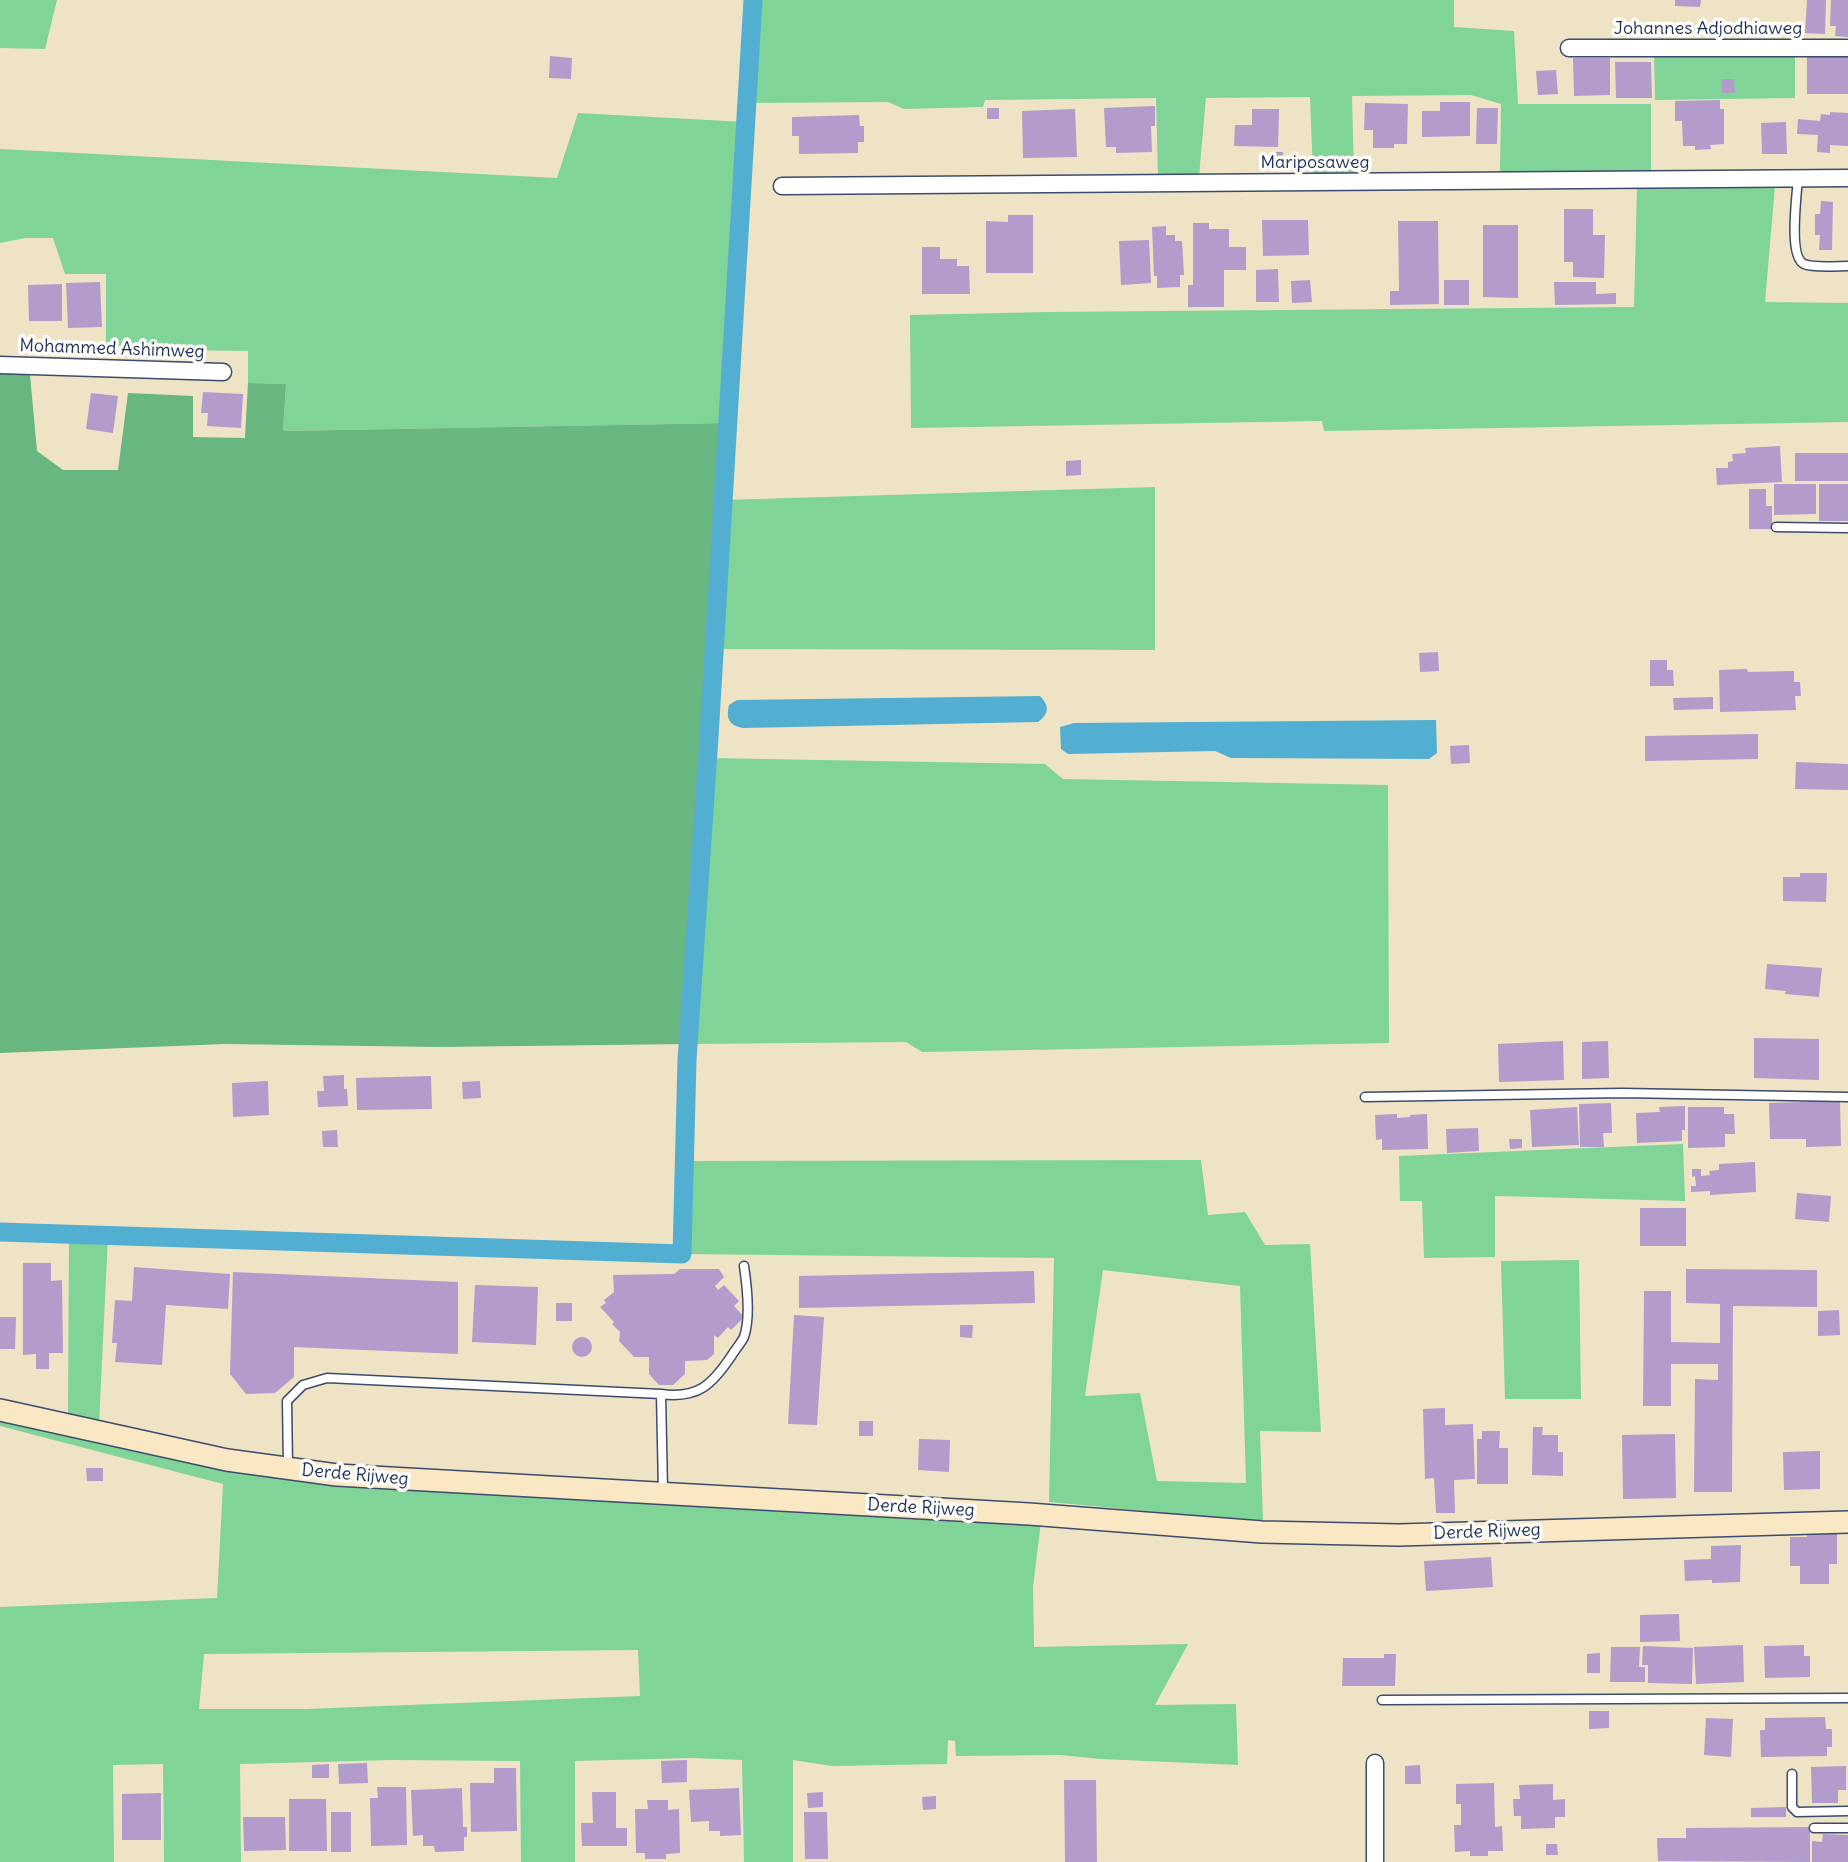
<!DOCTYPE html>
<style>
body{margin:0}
canvas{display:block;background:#eee3c4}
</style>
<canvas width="1848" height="1862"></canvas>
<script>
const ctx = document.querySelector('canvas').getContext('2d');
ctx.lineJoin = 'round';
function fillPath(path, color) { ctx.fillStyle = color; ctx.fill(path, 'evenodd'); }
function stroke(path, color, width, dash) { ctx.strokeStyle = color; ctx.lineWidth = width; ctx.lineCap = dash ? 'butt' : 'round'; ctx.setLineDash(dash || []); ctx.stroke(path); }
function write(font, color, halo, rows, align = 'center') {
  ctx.font = font + ' Delius,sans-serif'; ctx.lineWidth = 7; ctx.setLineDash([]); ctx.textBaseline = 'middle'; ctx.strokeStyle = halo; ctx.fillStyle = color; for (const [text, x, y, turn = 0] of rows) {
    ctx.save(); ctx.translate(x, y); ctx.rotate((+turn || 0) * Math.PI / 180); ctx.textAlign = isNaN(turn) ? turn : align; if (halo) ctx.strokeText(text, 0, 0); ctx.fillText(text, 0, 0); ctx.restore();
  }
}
fillPath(new Path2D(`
 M0,0H57L45,49L0,48Z
 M753,0H1454V27L1514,31L1518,104H1651V171L1500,172L1501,104L1471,95L1352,96L1354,173L1313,174L1310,97L1206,98L1199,176L1158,177L1156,98L985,100L983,107L904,109L888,102L746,103Z
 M1654,54L1795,55V98L1655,100Z
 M578,113L745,122L729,423L283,431L286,384L248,383V351L106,349V274H65L53,238H26L0,243V149L557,178Z
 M1775,186L1765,302L1848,303V422L1324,431L1322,421L911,428L910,315L1049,312L1634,307L1637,187Z
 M1155,487V650L715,649L724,500Z
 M708,758L1045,764L1063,779L1388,785L1389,1043L922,1052L906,1042L688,1044Z
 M1683,1144L1685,1201L1495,1196V1257L1424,1258L1422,1201H1400L1399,1156Z
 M1201,1160L1208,1215L1245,1212L1265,1245L1310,1244L1321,1432L1260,1431L1263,1522L1049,1502L1054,1258L682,1254L685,1161ZM1103,1270L1240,1286L1246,1483L1157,1481L1140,1393L1085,1396Z
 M69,1234L108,1236L99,1424L68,1415Z
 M1579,1260L1581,1399H1505L1501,1261Z
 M0,1418L226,1467L1041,1522L1033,1587L1034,1647L1188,1644L1155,1705L1236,1704L1238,1765L1101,1759L1060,1755L956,1756L955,1741L948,1740L947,1764L832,1766L793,1760V1862H744L742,1760L692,1758L575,1761V1862H521L520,1761L392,1760L240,1764L241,1862H164L163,1764L113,1765L114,1862H0V1607L217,1598L223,1484L0,1426ZM638,1650L640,1696L306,1709H199L204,1654Z`), '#80d497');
fillPath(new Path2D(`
 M0,373L30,375L37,451L63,470H118L128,393L193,396V437L245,438L248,383L286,384L283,431L729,423L708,758L688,1044L439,1047L225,1044L0,1053Z`), '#68b680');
fillPath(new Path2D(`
 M1040,696C1050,706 1049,714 1038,722L743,728C728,725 726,718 729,705L737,700Z
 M1436,720L1437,753L1429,759L1231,758L1215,751L1068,754L1061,749L1060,727L1074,723Z`), '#53afd1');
stroke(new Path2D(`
 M0,1232L682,1254L687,1060L709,737L753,0`), '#53afd1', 19);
fillPath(new Path2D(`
 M1675,0H1701L1700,7L1675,6Z
 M1807,0H1826L1825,34L1805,33Z
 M1831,0H1848V37L1835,36L1836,26H1830Z
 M550,56L572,58L571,79L549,78Z
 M1807,56H1848V94H1807Z
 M1573,58H1610V95L1574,96Z
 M1615,62H1651L1652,98H1616Z
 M1556,70L1558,94L1538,95L1536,71Z
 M1722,79H1734L1735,93H1722Z
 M1720,100V109H1724V144L1710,145L1711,149L1695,150V146H1683L1682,121H1675V101Z
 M1440,102H1470V136L1422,137V111H1440Z
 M1365,103L1408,104L1407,144H1394V148H1373V130H1364Z
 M1155,106V126H1151L1152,152L1116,153V147H1106L1104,108Z
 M987,108H999V119H987Z
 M1477,108H1498L1497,144H1476Z
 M1075,109L1077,157L1023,158L1022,111Z
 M1252,109H1279L1278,147L1234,146L1235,125H1252Z
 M1830,112L1848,113V146L1830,145V153L1817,152L1818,135L1797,134L1798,119L1820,121L1821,114L1830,115Z
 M859,115L860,126H864V142H858V153L799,154V136H792V117Z
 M1786,122L1787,154H1762L1761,123Z
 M1275,152H1283V162H1275Z
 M1821,201L1833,202L1832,250H1819L1820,235H1815V214H1820Z
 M1564,209H1593V235H1605L1604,278L1573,277V262H1564Z
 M1008,215H1033V273H986V221L1008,222Z
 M1262,220H1308L1309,255L1263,256Z
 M1398,221H1438L1439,304L1390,305V291H1399Z
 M1193,223H1209V229H1229V247H1246V270H1224V307H1188V285H1193Z
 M1483,225H1518V298L1483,297Z
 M1166,226V235H1175V241H1182L1184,275H1180V287L1157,288V276H1154L1152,227Z
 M1149,240L1151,283L1121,285L1119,241Z
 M922,247H940V259H957V266H969L970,294H922Z
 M1278,269L1279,302H1256V270Z
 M1310,280L1312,302L1292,303L1291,281Z
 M1444,280H1469V305H1444Z
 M100,282L102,327L68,328L66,283Z
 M1554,282H1596V294L1616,293V304L1555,305Z
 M62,284V321H29L28,285Z
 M203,392L243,394L241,428L207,426L208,413H201Z
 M91,393L118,396L113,433L86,429Z
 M1780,446L1782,482L1717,485L1716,468H1728V462L1733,461L1732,454L1746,453L1745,448Z
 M1795,453H1848V481H1795Z
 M1081,460V475L1066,476V461Z
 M1774,484H1816V514L1774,515Z
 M1819,484H1848V521H1819Z
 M1749,489H1766V506H1772V529H1749Z
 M1438,652L1439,671L1420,672L1419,653Z
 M1650,660H1667V670H1673L1674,686H1650Z
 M1747,669L1748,672L1794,671V682H1800L1801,696H1795L1796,710L1720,712L1719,670Z
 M1713,697V709L1674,710L1673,698Z
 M1758,734V759L1645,761V736Z
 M1469,745L1470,763L1451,764L1450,746Z
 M1796,762L1848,764V790L1795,789Z
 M1800,873H1827L1826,902L1783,901V877H1800Z
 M1767,964L1822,968L1819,997L1785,994L1786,991L1765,989Z
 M1754,1038L1819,1039V1080L1754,1078Z
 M1563,1041L1564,1080L1499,1082L1498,1044Z
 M1608,1041L1609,1078L1582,1079V1042Z
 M344,1075V1089H347L348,1106L318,1107L317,1091H324L323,1076Z
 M431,1076L432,1109L357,1110L356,1078Z
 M268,1081L269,1115L233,1117L232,1083Z
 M480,1081L481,1098L463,1099L462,1082Z
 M1840,1101L1841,1146L1806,1147V1139H1770L1769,1103Z
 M1611,1103L1612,1133H1603L1604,1147H1580L1579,1104Z
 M1685,1106V1130H1682V1141L1637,1143L1636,1113L1660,1112L1659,1107Z
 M1577,1107L1579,1145L1532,1147L1530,1110Z
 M1688,1107H1724V1114H1734L1735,1134H1725V1147L1688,1148Z
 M1397,1114V1118L1410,1117V1115L1427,1114L1428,1149L1382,1150V1139L1376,1140L1375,1115Z
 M1478,1128L1479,1151L1447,1153L1446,1129Z
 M337,1130L338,1147H323L322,1131Z
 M1509,1139H1522V1148L1510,1149Z
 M1755,1162L1756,1192L1710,1195V1191L1691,1192V1186H1696L1695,1176L1692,1177V1169H1701V1176L1710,1175L1709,1171L1719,1170V1164Z
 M1797,1193L1831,1196L1829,1222L1795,1219Z
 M1640,1208H1686V1246H1640Z
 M23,1263H51V1281L62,1280L63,1353H49V1369H36V1354L23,1355Z
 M134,1267L230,1274L228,1309L166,1305L162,1365L115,1362L117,1343H112L115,1300L132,1301Z
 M680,1269H719L724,1277L715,1286L718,1290L724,1285L739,1301L734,1306L744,1317L731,1330L728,1327L718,1338L714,1335V1354L707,1360L685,1361V1374L673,1385H659L649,1374V1357H634L619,1341L620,1332L612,1324L614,1322L600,1307L606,1303L604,1300L614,1292L613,1275L674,1274Z
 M1686,1269L1817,1270V1307L1733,1306L1732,1492H1694L1695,1379L1718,1380V1364H1671V1406H1643L1644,1291H1671V1342L1720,1343V1304L1686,1303Z
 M1034,1271L1035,1303L799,1308V1276Z
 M233,1272L458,1282V1354L294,1347V1377L275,1393L246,1394L230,1374Z
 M475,1285L538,1287L536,1345L472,1342Z
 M556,1303H572V1321H556Z
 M1839,1310L1840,1335L1818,1336V1311Z
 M794,1315L824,1317L817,1425L788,1424Z
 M0,1317H16L15,1349H0Z
 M960,1325H973L972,1338L960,1337Z
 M572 1347a10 10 0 1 1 20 0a10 10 0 1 1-20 0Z
 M1445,1408V1425L1473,1424L1475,1479L1454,1480L1455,1513H1436L1434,1478L1425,1479L1423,1409Z
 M859,1421H873V1436H859Z
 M1533,1427H1543L1542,1435H1558V1452H1563V1476L1532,1475Z
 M1482,1431H1500L1499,1448H1508V1484H1477V1439H1482Z
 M1675,1434L1676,1498L1623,1499L1622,1435Z
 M919,1439L950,1440L949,1472L918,1470Z
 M1820,1451V1489L1784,1490L1783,1452Z
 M86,1468H103V1481H87Z
 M1808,1531H1837V1564H1829V1584H1800V1566H1790V1537H1807Z
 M1741,1545L1740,1582L1712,1583V1580L1685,1581L1684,1560L1711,1559V1546Z
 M1491,1557L1493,1587L1426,1591L1424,1561Z
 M1679,1614L1680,1641L1640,1642V1615Z
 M1743,1645L1744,1682L1696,1684L1694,1647Z
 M1804,1645V1656H1810V1677L1765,1678L1764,1646Z
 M1643,1646L1693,1648L1692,1684L1648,1683V1665H1642Z
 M1611,1647H1640L1639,1667H1645V1682H1610Z
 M1600,1653V1673H1587V1654Z
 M1384,1654H1396L1395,1686H1342L1343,1658H1384Z
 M1589,1711H1609V1728L1589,1729Z
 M1825,1717L1826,1729H1832V1747H1827V1756L1761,1757L1760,1730H1765V1718Z
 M1706,1718L1733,1719L1731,1757L1704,1755Z
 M687,1760V1782L662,1783L661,1761Z
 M367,1763L368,1783L339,1784L338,1764Z
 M329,1764V1778H312V1765Z
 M1420,1765L1421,1784H1405V1766Z
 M1846,1766V1790H1838V1803H1812L1811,1767Z
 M494,1768H516L517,1831L471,1832L470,1783H494Z
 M1064,1780H1096L1097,1862H1065Z
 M1494,1783L1495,1827L1502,1826L1503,1851H1488V1856H1470V1851L1455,1852L1454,1825H1461V1804H1456V1784Z
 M1553,1784V1800L1565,1799V1817H1555V1828L1521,1829V1816H1514L1513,1799H1520L1519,1785Z
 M377,1787H406L407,1845L371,1846L370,1798H378Z
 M462,1788L463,1827H467V1837H464V1851L435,1852L434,1846H423V1835L413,1836L411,1790Z
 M739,1788L741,1835L720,1836V1831H709V1821L691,1822L689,1790Z
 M592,1792H616V1828H627V1846H582L581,1823H593Z
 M823,1792V1807L808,1808L807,1793Z
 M161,1793V1840H122V1794Z
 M936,1796V1809L923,1810L922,1797Z
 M289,1799H326L327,1851H289Z
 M647,1800H668V1810L679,1809L680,1853L666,1854V1859H645V1853H636L635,1809H648Z
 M1786,1807V1817H1751V1808Z
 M331,1812H351V1852H331Z
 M804,1812H827L828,1859H805Z
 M243,1817H285L286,1850L244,1851Z
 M1810,1827V1862L1658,1861L1657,1838H1686V1828Z
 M1823,1834L1848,1835V1862H1812V1841L1822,1842Z
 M1546,1844H1557L1558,1855H1546Z`), '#b19ccc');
const lane = new Path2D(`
 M1798,178C1797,194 1788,257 1804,264C1813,268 1837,266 1848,266
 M1776,527L1848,528
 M1365,1097L1622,1093L1848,1097
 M661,1394C698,1399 712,1385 732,1355C735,1350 741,1343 744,1337C751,1317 747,1286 744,1266
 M288,1466L287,1401L303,1385L327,1378L661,1394L663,1491
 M1382,1700L1848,1698
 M1792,1774V1807L1797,1812L1848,1811
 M1814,1828H1848`);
const street = new Path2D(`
 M1569,48H1848
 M782,186L1848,178
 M0,365L223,372
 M1375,1763V1862`);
const secondary = new Path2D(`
 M0,1410L227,1460L337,1475L1029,1514L1262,1532L1399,1535L1848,1522`);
stroke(lane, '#3b4a6d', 11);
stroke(street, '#3b4a6d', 19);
stroke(secondary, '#3b4a6d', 24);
stroke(lane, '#fff', 8);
stroke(street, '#fff', 16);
stroke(secondary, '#fae7c3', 21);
write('18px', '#1b2f5e', '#fdfcf7', [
 ["Johannes Adjodhiaweg",1708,29],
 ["Mariposaweg",1315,163],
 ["Mohammed Ashimweg",112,349,2],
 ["Derde Rijweg",355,1475,5],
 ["Derde Rijweg",921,1508,3],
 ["Derde Rijweg",1487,1532,-2]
]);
</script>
